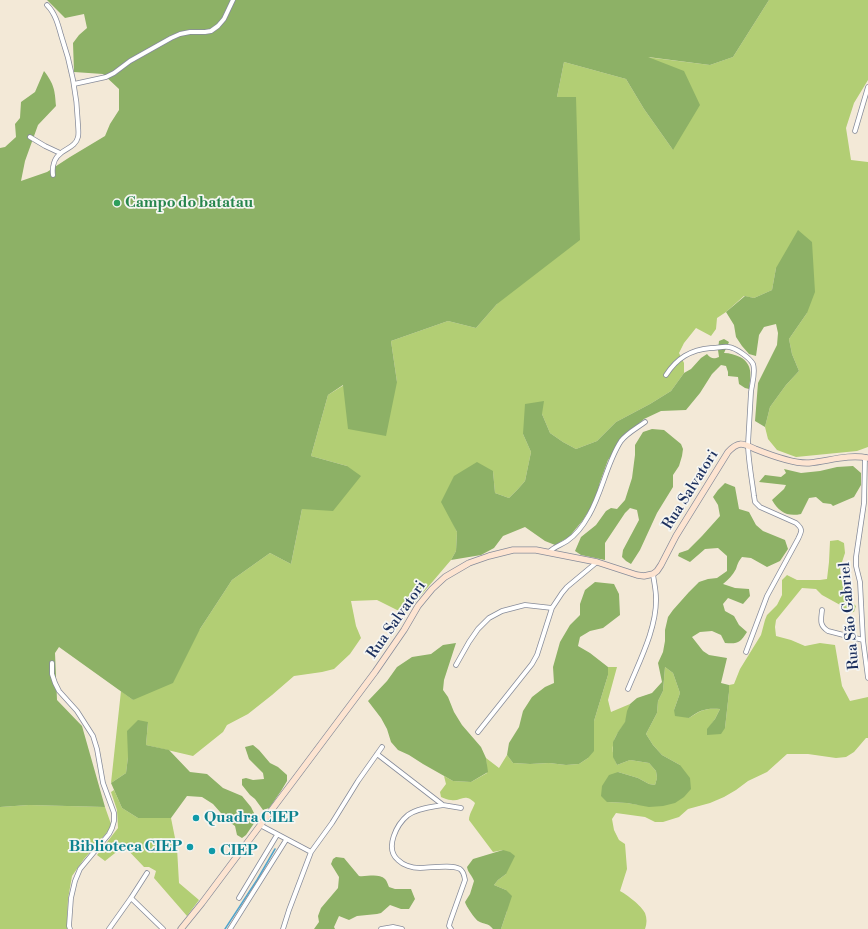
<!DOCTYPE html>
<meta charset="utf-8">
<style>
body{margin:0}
canvas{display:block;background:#f3e9d7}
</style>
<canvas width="868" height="929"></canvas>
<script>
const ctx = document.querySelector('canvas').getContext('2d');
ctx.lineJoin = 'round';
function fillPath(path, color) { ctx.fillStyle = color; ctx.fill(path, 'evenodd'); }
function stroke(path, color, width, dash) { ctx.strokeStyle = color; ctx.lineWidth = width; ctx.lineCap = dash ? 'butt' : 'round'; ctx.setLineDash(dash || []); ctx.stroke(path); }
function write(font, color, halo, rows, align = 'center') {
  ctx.font = font + ' "Libre Bodoni",serif'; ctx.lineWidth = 3.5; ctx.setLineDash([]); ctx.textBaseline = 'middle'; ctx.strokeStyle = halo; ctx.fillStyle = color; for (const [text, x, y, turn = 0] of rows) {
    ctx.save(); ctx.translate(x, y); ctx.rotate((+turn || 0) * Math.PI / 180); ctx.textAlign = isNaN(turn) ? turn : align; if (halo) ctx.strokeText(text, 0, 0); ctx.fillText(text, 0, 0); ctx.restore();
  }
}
fillPath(new Path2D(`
 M769,0H868V80L854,103L846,128L851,160L868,162V447L857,451L796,457L777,450L768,439L765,427L770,407L786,385L799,371L792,354L789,339L807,313L776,268L772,290L754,298L744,296L726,312L717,318L716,329L711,336L696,328L684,343L679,353L684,363V373L671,391L650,404L616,422L597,441L576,449L563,442L550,433L542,414L523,434L531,452L525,481L518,489L509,498L495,493L493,471L451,519L457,532L456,551L451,560L405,614L377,600L351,601L356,626L361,638L350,654L334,669L322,672L294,676L272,695L248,714L227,725L223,732L193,756L146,745L148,722L128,757L126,773L111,783L121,691L133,700L200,629L232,580L270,553L291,564L302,509L347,466L311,456L328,395L344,385L397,382L391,341L448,321L476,328L497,304L576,97H557L564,62L626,79L644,109L673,150L646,57L710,65L733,57Z
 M838,540L844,543L845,553L840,568L841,579L848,599L856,606L854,612L845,613L842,606L822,595L816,589L802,588L776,620L775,627L776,636L791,640L805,646L820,643L835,645L842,686L850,701L868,697V738H866L854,752L846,757L836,758L808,754H787L767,772L748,781L736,790L724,797L710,803L688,809L679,817L663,822H655L645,817L616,813L612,819L614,830L619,840L625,844L627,869L620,891C626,894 642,906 645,913C647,918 647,924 645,929H501L507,911L506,890L494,885L498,880L506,874L503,850L493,852L469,820C469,814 473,809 475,803C464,792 461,802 451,800C448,800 444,798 441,797L440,792L446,784L444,776L453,781L471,782L487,773L486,758L499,768L507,755L513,763L530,764L549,763L566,765L579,764L588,758L594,721L608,675V667H617L608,700L611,712L630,704C628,710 627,718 625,723C623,726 621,728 619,731C611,742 611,753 617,765L630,760L649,763L656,771L657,778L655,785L649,784L638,778L618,772L607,802L627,803L639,805L680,765L662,755L653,745L646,734L657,713L658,701L663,691L665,667L673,673L680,693L674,710L689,718C701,710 706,708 720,709L715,719L708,729L725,728L729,692V685L734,684L740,669L761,635L765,620L767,615L777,605L782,595V580L787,575L797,580H820L827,579L829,562L830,541Z
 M114,790L122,808L138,818H171L177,848L179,883L199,900L187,916L154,878L156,871L149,867H144L124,846L105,861L97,855L118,828L117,810L111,792Z
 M29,805L105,807L111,824L109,830L84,859L72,876L68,899L67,921L68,929H0V807Z`), '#b2ce74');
fillPath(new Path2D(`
 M47,0H769L733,57L710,65L648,57L684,71L700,105L673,150L644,109L626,79L564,62L557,97H576L580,240L497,304L476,328L448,321L391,341L397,382L386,436L348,429L343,385L328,395L311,456L347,466L361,476L333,511L302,509L291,564L270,553L232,580L200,629L173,683L133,700L59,647L55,653L57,700L82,726L105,807L29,805L0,807V148L5,147L16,137L15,124L20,118L21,102L35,92L44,71C54,84 55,90 56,106L38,125L25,161L21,181L47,172L70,157L105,136L110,124L119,110V89L103,74L74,72L73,43L79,35L87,28L84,14L65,18Z
 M798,230L812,242L815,292L807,313L789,339L792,354L799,371L786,385L770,407L765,427L755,421L758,383L777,345L778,333L776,324L764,327L759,335L756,356L749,354L742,346L736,337L734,325L726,312L745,296L754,298L772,290L776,268Z
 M724,339L729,342L724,353C730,353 735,355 740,357C753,364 751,376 749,389L745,388L739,384L738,377L728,376V372L726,366L721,365L712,374L700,393L686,410L661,411L644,419L636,426L618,446L608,460L600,482L596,497L591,507L583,520L569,537L555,545L545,541L525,527L503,536L494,548L481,555L451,560L456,551L457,532L441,502L454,476L477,462L493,471L495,493L509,498L518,489L525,481L531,452L523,434L525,404L544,401L542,414L550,433L563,442L576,449L597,441L616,422L650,404L671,391L684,373L691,369L701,358L707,354C711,359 714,359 719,357L718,350L719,341Z
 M652,429L664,430L681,444L683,449L682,456L679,466L673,475V487L657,513L640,550L631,564L626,561L622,557L623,550L639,520L637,510L630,508L625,513L605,543V560L581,555L575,551L581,537L596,525L606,511L611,508L617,509L625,500L632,478L635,455V445L643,432Z
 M853,466L861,473V485L854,497L833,506L831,504L823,503L816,497L809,498L801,514C787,517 779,512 772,500L784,489L786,485L759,482L765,475L781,477L786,473L784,469L801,473L820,471L837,467Z
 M725,483L735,487L739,509L749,512L756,525L763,531L785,540L788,549L780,561L767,567L751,558L742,557C738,562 738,563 736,569C733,575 728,580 723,584L735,588L749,589L750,596L743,604L728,598L723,604L725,611L734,616L739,625L747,632C740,643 738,644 725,643L721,635L712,631L700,632L692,637L703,651L709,655L727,658L721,683L729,685V692L725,728L721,734L707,735V729L715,719L720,709C706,708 700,710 689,718L675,716L674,710L680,693L673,673L665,667L663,691L658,701L657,713L646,734L653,745L662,755L680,765L690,778L691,789L684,797L675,803L663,806L649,807L627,803L607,802L601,796L602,786L609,775L618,772L638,778L649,784L655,785L657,778L656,771L649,763L630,760L617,765L613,757V742L618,732L625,722L627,711L630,704L637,698L652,693L662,682L658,663L663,652L665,641V630L668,617L673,610L689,592L699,582L708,579L717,578L727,571V556L718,548L705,549L690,562L678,556L679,553L688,550L702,536L720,516L718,505L713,497L718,490Z
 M595,582L614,584L619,594L620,615L603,628L590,631L580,637L578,646L590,653L608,667V675L594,721V751L588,758L579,764L566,765L549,763L530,764L513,763L507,755L509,743L519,727L523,711L532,697L545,687L554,683L553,667L560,642L570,625L580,615V604L585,590Z
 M456,643L444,680L443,690L448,697L454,712L462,725L481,747L486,758L488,772L471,782L453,781L423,764L409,755L398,750L391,742L387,729L381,718L368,701L387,681L397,667L412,657L431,654L443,645Z
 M138,720L148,722L146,745L169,750L190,772L207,774L223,788L242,796L251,807L257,819L246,835L242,838L237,835L235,826L228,821L213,804L202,797L187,796L171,818H138L122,808L111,783L126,773L128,757L127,731Z
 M253,745L259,750L270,763L278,767L287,775V781L281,791L272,804L269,808L263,810L255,799L250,795L242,785V779L246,778L253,780L264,779L263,773L249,759L245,747Z
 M503,850L510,852L515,856L506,874L498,880L494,885L506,890L512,896L501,929H493C487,922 485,925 478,921C475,919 466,906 465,902L470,894L474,881C472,875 468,873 467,867L473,859Z
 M336,857L344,858L359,876C366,877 379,873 385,879C387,881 388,885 389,887L395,889H411L415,899L409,909H401L390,905L381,913L377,914L357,916L349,920L339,916L334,927L335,929H314L319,922L318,916L321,908L338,888L339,877L331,864L333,859Z`), '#8db166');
stroke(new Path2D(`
 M225,929L257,880L275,849`), '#51a5cd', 1.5);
const street = new Path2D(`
 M47,5C55,13 58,24 61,35C71,64 77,94 78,124C78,128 79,133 78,137C76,146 67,148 61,153C54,158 52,167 53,175
 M74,84L106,77L114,73L130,61L171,38L180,34L190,32H205L211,31L218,26L224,19L233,0
 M855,131L868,87
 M30,137L45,146L60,153
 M666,375C677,358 690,350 711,348C716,348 724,346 729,347C736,348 750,358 753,364C756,372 752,383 751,392C750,409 749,427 748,444C748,459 752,480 754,496L755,502L760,507L796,523C803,529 802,531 798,539L767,596L746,652
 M865,457L864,503L856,557V566L860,582L863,640L868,678
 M549,552C554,547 561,545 567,541C576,535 584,524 589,515C602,493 607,462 621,441C627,433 637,428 645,422
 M822,610C821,620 819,625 828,631L863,640
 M52,663V674L55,683L59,691L77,711L93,736L97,749L103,783L114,813V821L112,828L109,834L80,869L75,881L71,898L69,926L70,929
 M456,665L469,642L478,629L489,618L502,611L525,605L552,608
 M628,689C639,662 657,628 656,598C656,590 654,582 653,574
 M478,732L532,664L537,655L552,608L562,593L567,587L597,562
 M377,754L443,805L461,808
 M443,805C432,807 418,808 408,815C397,824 384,848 398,860C403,865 412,868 420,868C430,868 452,864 460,869C464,872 464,875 465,880L450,922L449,926L451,929
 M260,825L311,852
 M131,898L163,929
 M239,898L277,835
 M109,929L131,898L147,873
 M230,929L286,840
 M283,929L289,910L311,852L332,823L358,781L382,747
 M381,929L393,927L402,929`);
const secondary = new Path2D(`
 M181,929L202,903L375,672L404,630L418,606L432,589L445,577L469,563L489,556L513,550H536L597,562L637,575L644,576L653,574L657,571L661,565L676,536L728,452C738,441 742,443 755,449C770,455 794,464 809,463C829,461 848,454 868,458`);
stroke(street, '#878c9a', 5.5);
stroke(secondary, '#878c9a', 7);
stroke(street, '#fff', 4);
stroke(secondary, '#fde4d1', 5.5);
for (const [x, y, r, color] of [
 [117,203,4,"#2e9e5b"],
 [196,818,4,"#0f9aa8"],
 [190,847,4,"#0f9aa8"],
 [212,851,4,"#0f9aa8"]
]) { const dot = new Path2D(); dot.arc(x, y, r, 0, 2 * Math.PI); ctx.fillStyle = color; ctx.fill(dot); stroke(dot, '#f6f6f2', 1.5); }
write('bold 15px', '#27864d', '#f6f6f2', [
 ["Campo do batatau",125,203]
], 'left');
write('15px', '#1b2f5e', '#f6f6f2', [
 ["Rua Salvatori",691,490,-58],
 ["Rua São Gabriel",850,616,-95],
 ["Rua Salvatori",397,620,-55]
]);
write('bold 15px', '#0d838f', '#f6f6f2', [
 ["Quadra CIEP",204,818],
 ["Biblioteca CIEP",182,847,"right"],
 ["CIEP",220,851]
], 'left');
</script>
